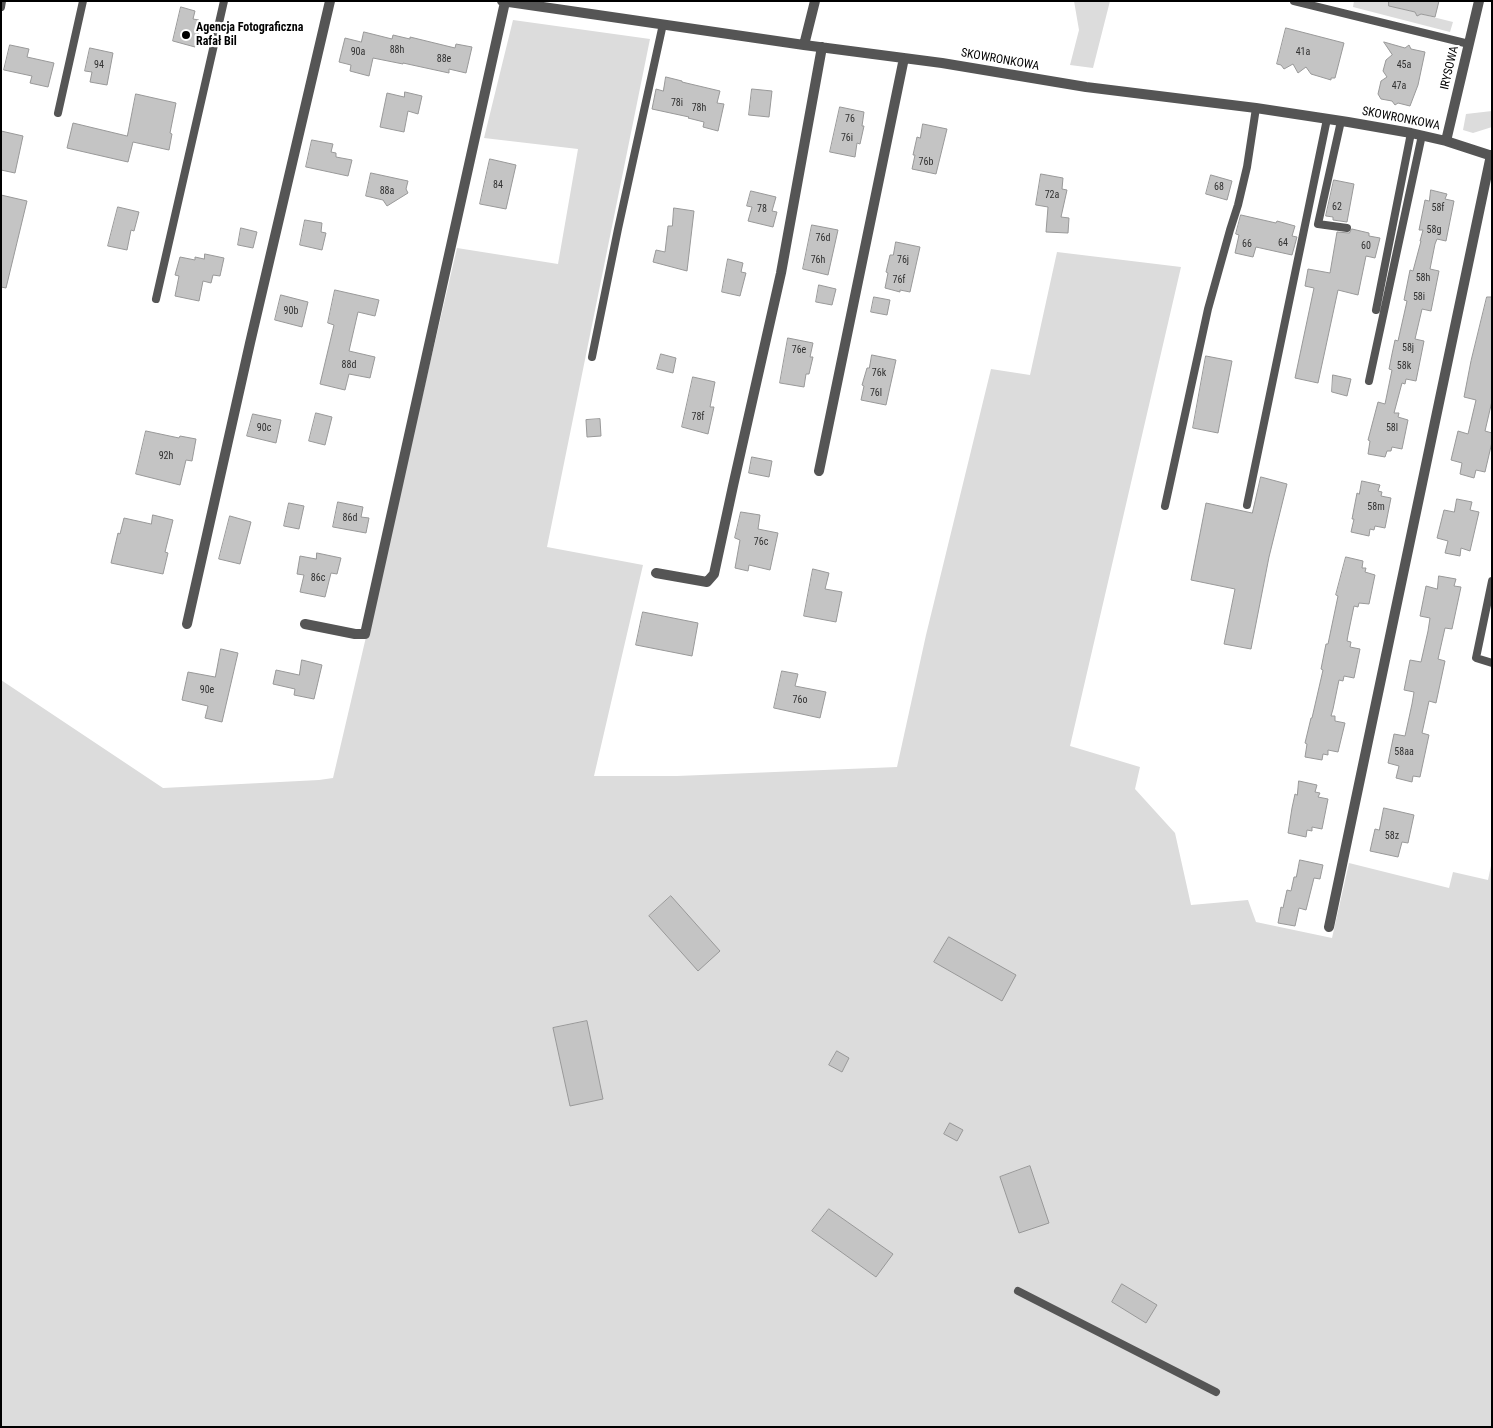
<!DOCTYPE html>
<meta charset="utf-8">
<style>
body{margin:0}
#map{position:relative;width:1493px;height:1428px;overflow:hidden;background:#fff;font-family:"Roboto Condensed",sans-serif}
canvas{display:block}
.frame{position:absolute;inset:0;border:2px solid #000;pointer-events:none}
</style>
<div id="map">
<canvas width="1493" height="1428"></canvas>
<div class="frame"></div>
</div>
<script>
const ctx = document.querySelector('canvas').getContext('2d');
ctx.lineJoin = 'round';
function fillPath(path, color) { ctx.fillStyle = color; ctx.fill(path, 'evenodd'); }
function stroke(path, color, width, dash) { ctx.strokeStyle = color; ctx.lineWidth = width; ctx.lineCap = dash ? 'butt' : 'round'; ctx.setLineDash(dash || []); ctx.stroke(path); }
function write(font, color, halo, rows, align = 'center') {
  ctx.font = font + ' "Roboto Condensed",sans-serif'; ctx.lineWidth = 4.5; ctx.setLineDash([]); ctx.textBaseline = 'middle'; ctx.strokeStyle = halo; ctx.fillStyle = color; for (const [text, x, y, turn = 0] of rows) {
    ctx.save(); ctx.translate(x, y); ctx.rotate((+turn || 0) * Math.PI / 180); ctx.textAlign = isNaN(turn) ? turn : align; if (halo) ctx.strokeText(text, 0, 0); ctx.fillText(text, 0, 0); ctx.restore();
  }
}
fillPath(new Path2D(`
 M1074,1H1110L1093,68L1070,65L1079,30Z
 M1354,1H1403L1401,9L1415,12L1416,14H1421L1453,22L1450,32L1353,7Z
 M513,20L650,39L547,547L643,565L594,776H677L897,767L926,635L991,369L1030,375L1057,252L1181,267L1070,746L1140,767L1135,789L1175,833L1191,905L1248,900L1256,922L1332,938L1349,863L1449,888L1453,872L1488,880L1492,861V1427H1V680L163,788L319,780L333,778L457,248L558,264L578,149L484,138Z
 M1492,111V127L1473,133L1463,130L1466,114Z`), '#dcdcdc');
const building = new Path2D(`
 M1389,1H1439L1435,17L1421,14L1417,16L1415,12L1389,6Z
 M181,7L195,11L193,19L199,20L198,26H200L195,47L173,41Z
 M1286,28L1344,43L1335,78H1331V80L1311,74L1306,67L1298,73L1293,64L1284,69L1281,65L1277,64Z
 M364,32L392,39L393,35L410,39V37L455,48L456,44L472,47L466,73L449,69V73L403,63V64L373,58L369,76L350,71L351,65L339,62L345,38L361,42Z
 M1384,42L1405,48L1409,45L1411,49L1425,52L1418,85L1410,106L1398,103L1395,105L1392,101L1381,99L1378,94L1381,81L1387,77L1383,71L1386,60L1392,55Z
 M10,45L29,49L27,57L54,63L48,87L30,83L32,76L4,70Z
 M90,48L113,53L107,85L90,82L92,72L85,71Z
 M666,77L682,81V82L720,91L717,103L724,104L718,131L703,127L704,122L688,118L689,117L652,109L656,89L663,91Z
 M752,89L772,91L769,117L749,115Z
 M405,92L422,96L418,114L408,111L404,132L380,127L387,93L404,97Z
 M136,94L176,103L170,133L172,134L169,150L133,142L128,162L67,148L73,123L127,136Z
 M840,107L864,112L862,126H864L860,144L857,143L855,157L830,152Z
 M923,124L947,129L936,174L912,169L915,155H913L917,137L920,138Z
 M1,131L23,136L15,173L1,170Z
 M312,140L333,144L331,152L336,153V157L352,160L348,176L306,167Z
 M490,159L516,165L506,209L480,204Z
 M371,173L408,181L406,189L408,193L387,206L383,200L366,196Z
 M1041,174L1063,178L1062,189L1067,190L1061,217L1069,218L1068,233L1046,232L1048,207L1036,205Z
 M1211,175L1232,181L1227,200L1206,194Z
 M1334,180L1354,184L1347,222L1333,220V217L1326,216Z
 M1431,190L1447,194L1445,199L1454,201L1446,241L1437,239L1435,244L1430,269L1439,271L1431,311L1422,309L1415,339L1424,341L1416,381L1406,379L1405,384L1402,383L1394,413H1399L1398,417L1408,420L1402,449L1392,447L1391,451H1387L1385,457L1368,454L1370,441L1368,440L1378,402L1385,404L1392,370L1389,369L1392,354L1395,340L1398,341L1407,301L1404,300L1410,270L1413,271L1421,241H1420L1423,230H1419L1425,200L1429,201Z
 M751,191L776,197L772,211L777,212L773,227L748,221L752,207L747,206Z
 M1,195L27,201L6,288L1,287Z
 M118,207L139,212L134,231L131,230L127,250L108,246Z
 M674,208L694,211L687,271L653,262L656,250L665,252L668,226H672Z
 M1241,215L1276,223L1277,221L1295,226L1292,236L1297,237L1292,255L1256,247L1253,257L1235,253L1239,235L1236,234Z
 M305,220L322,223L321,232L326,233L322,250L300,245Z
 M812,225L838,230L828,275L803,269Z
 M241,228L257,232L253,248L238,245Z
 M1352,229L1369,233V236L1380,238L1375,258L1366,256L1358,295L1338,290L1318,383L1295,378L1314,288L1305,286L1308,269L1330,273L1337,232L1349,233Z
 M896,242L920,247L910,292L900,290V292L885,288L888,273L886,272L890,255H893Z
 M205,254L224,258L220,276L213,275L211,283L203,281L199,301L175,296L179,276L175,275L180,257L195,260V257L204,259Z
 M728,259L743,263L741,272L746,273L740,296L722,292Z
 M819,285L836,289L832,305L816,302Z
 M335,290L379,300L375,316L358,312L349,351L375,357L370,378L349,374L345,390L320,384L334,325L328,323Z
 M281,295L308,302L302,327L275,320Z
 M874,297L890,300L887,315L871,312Z
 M1487,297H1492V401L1485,431L1492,433V442L1485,472L1476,470L1474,478L1460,474L1462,463L1451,460L1458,431L1468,434L1476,400L1464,397L1471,361Z
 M788,338L813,343L810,357H813L809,374H806L804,387L780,383Z
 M661,354L676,358L673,373L657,369Z
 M872,355L896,360L886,405L861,400L864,386L862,385L867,368H869Z
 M1206,356L1232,361L1218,433L1193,428Z
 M1333,375L1351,379L1347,396L1332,392Z
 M693,377L715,382L710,407H714L708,434L682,427Z
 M316,413L332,417L325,445L309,441Z
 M253,414L281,420L276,443L247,436Z
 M600,419L601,436L587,437L586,420Z
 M146,431L179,438L180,436L196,439L192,461L186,460L180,485L136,474Z
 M752,457L772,461L769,477L749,473Z
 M1261,477L1287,484L1269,557L1251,649L1224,644L1235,589L1191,580L1206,503L1252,513Z
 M1362,481L1380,485L1378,491L1382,492L1381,496L1391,498L1385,528L1375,526L1374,530L1370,529L1369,536L1351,532L1354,519H1352L1357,493L1359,494Z
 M1457,499L1472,502L1470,510L1479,512L1470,551L1461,548L1460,556L1445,553L1448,541L1437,538L1444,510L1454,512Z
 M338,502L363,507L361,517L369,518L366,533L333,527Z
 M289,503L304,506L299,529L284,526Z
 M741,512L760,515L758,529L778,533L770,570L749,565L748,571L735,568L740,540L735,538Z
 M153,515L173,520L165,552L168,553L163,574L111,563L118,533L120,534L124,518L151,524Z
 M230,516L251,522L240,564L219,559Z
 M317,553L341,558L337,574L331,573L325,597L300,592L304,575L297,574L300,556L316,559Z
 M1346,557L1363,561L1362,568H1366L1365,572L1375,575L1369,604L1359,603L1358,607L1354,606L1348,635L1347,641L1351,642L1350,647L1360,649L1354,678L1344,676L1343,681L1339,680L1333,709L1331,716H1335V721L1345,723L1338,752L1328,750V755L1323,754L1322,760L1305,757L1307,744L1305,743L1311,718H1312L1323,670L1321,669L1326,644H1328L1338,596L1336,595Z
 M813,569L829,573L825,589L842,592L836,622L804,616Z
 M1439,576L1456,579L1454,586L1461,587L1452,629L1445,628L1438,659L1445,661L1436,703L1429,701L1422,733L1429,735L1420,777L1413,776L1412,782L1396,778L1399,766L1388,763L1394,734L1405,736L1412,704L1414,692L1404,690L1410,660L1421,662L1428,631L1430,618L1420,616L1426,586L1437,589Z
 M643,612L698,623L692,656L636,645Z
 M221,649L238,653L222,722L205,718L208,706L182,700L188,672L215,677Z
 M302,660L322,665L314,699L294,695L295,689L273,684L276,670L299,675Z
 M782,671L798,674L795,686L826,692L820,718L774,708Z
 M1299,781L1317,785L1315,792L1320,793L1318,797L1328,799L1322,829L1312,827V831L1307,830L1306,837L1288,833L1292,808L1295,794L1297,795Z
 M1384,808L1414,815L1408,843L1402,842L1398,857L1370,851L1375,829L1379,830Z
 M1300,860L1323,865L1320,879L1314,878L1306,910L1299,908L1295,926L1278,923L1281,907L1283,908L1287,890L1291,891L1294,877H1296Z
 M671,896L720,951L698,971L649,916Z
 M949,937L1016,975L1002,1001L934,962Z
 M587,1021L603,1099L570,1106L553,1028Z
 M837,1051L849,1058L842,1072L829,1065Z
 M950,1123L963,1130L957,1141L944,1134Z
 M1030,1166L1049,1223L1019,1233L1000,1177Z
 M829,1209L893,1254L876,1277L812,1231Z
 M1122,1284L1157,1305L1146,1323L1112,1302Z`);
fillPath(building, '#c4c4c4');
stroke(building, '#999', 1);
stroke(new Path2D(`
 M1294,1L1469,44
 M1,7L2,1
 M58,113L83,1
 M1341,121L1318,224L1347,228
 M156,299L224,1
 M1376,310L1411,133
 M592,357L618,229L663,24
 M1369,381L1422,135
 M1247,505L1327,119
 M1165,506L1208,309L1230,230L1238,205L1247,167L1256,108
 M1492,581L1476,658L1492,663
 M1018,1291L1216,1392`), '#555', 8);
stroke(new Path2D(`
 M502,1L804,45L942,63L1086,87L1256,108L1348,122L1411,133L1446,141L1492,156
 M804,45L815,1
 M1446,141L1479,1
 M819,471L904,58
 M656,573L707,582L714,574L733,486L781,273L822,47
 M187,624L250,343L330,1
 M305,624L355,634H365L505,2
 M1329,927L1491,155`), '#555', 10);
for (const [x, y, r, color] of [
 [186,35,5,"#000"]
]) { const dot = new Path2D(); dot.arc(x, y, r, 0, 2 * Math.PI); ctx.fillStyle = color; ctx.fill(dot); stroke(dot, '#fff', 2); }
write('10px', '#313131', null, [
 ["88h",397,50],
 ["90a",358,52],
 ["41a",1303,52],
 ["88e",444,59],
 ["94",99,65],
 ["45a",1404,65],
 ["47a",1399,86],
 ["78i",677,103],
 ["78h",699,108],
 ["76",850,119],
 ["76i",847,138],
 ["76b",926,162],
 ["84",498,185],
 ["68",1219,187],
 ["88a",387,191],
 ["72a",1052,195],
 ["62",1337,207],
 ["58f",1438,208],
 ["78",762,209],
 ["58g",1434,230],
 ["76d",823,238],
 ["64",1283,243],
 ["66",1247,244],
 ["60",1366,246],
 ["76h",818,260],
 ["76j",903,260],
 ["58h",1423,278],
 ["76f",899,280],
 ["58i",1419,297],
 ["90b",291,311],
 ["58j",1408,348],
 ["76e",799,350],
 ["88d",349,365],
 ["58k",1404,366],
 ["76k",879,373],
 ["76l",876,393],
 ["78f",698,417],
 ["90c",264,428],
 ["58l",1392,428],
 ["92h",166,456],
 ["58m",1376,507],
 ["86d",350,518],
 ["76c",761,542],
 ["86c",318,578],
 ["90e",207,690],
 ["76o",800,700],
 ["58aa",1404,752],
 ["58z",1392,836]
]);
write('bold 12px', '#000', '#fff', [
 ["Agencja Fotograficzna",196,28],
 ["Rafał Bil",196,42]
], 'left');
write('12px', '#000', '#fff', [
 ["SKOWRONKOWA",1000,60,10],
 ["IRYSOWA",1450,68,-77],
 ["SKOWRONKOWA",1401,119,11]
]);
</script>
